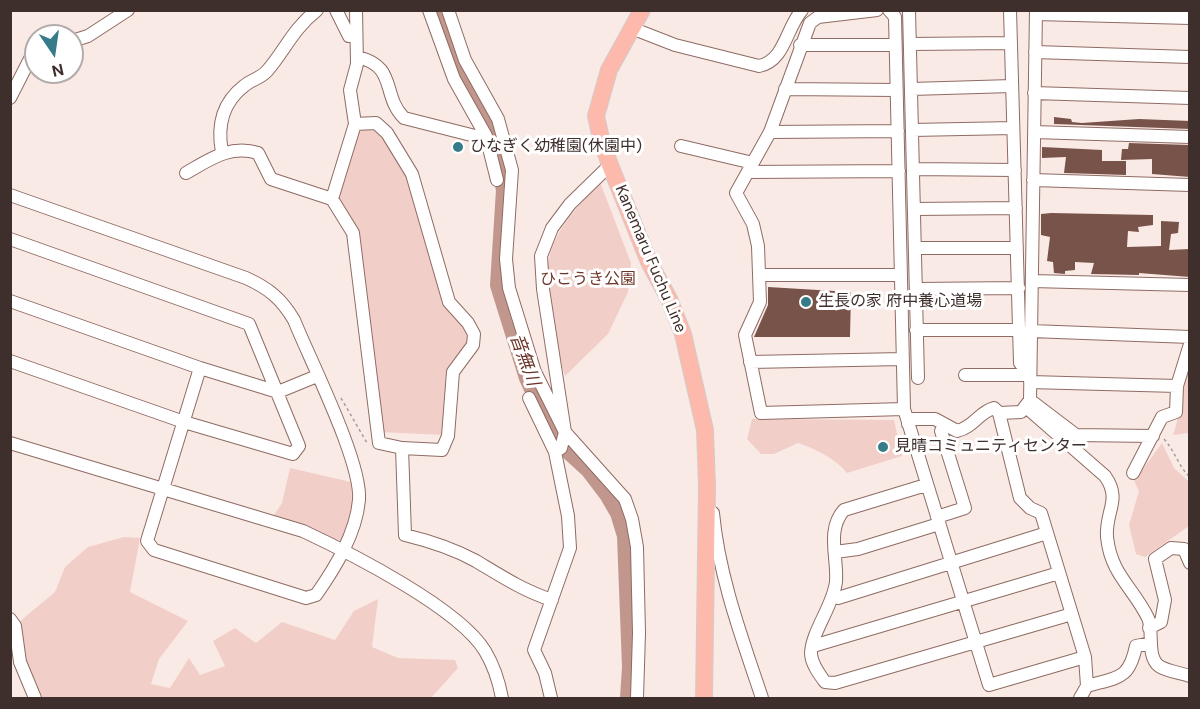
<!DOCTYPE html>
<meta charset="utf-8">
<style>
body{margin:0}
#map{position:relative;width:1200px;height:709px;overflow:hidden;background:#faeae6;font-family:"DM Sans",sans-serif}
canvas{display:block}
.frame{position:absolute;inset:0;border:12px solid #3f2f2c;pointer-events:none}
.north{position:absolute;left:24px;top:24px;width:60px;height:60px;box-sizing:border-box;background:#fff;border:2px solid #b2acab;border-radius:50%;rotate:167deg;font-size:16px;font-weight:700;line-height:24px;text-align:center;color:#3f2f2c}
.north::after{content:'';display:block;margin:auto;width:21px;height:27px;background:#367b89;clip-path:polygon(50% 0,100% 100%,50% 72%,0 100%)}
</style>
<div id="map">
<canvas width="1200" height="709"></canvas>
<div class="frame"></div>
<div class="north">N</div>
</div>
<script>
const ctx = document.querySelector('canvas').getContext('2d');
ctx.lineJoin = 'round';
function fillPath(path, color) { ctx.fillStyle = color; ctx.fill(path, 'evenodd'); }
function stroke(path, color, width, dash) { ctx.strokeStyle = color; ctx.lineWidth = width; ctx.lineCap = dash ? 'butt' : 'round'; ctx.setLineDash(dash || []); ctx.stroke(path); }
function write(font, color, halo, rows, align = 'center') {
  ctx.font = font + ' "DM Sans","Noto Sans JP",sans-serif'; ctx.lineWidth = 6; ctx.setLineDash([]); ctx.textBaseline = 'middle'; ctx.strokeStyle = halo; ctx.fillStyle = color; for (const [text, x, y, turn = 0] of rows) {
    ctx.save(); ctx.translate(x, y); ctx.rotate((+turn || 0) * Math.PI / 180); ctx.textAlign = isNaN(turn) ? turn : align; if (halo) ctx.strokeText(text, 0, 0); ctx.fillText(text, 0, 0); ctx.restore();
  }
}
fillPath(new Path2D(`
 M358,127L378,128L411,175L448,307L470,331V344L450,371L444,435L379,432L356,231L336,198Z
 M600,182L631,263L628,292L608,334L565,376C553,339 537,277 555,240C566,218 583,201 600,182Z
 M1189,357V433L1173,435C1182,409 1182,383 1189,357Z
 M752,419L894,420L902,456L847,473C836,459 816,449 798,443L774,454H761L747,439Z
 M1162,443L1174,468L1189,482V526L1145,557L1136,554L1129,525L1139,491L1134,481Z
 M290,468L351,482L353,514L341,541L274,515L282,503Z
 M124,537L140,538L130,592L188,621L159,659L151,684L170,688L189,658L200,675L225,666L213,641L235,628L256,643L282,622L335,640L354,611L378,599L372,647L398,658L455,660L458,668L431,698H43L26,660L19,622L55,592L65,567L88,547Z`), '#f1cfc8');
stroke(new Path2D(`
 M437,10L443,36L462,81L483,111L496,141L505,190L499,285L528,378L546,417L567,449L589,469L608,494L619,513L626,536L631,667L629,698`), '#c1978d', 18);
fillPath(new Path2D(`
 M1054,117L1071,119L1072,122L1082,123L1139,119L1190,121V129L1054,124Z
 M1129,143L1190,145V177L1152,174V159L1121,160L1122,149H1128Z
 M1042,147L1102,150V161H1126V175L1064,173L1066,157L1042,158Z
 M1051,213L1153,215V225L1138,227L1139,232L1128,231L1127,247L1161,246V221L1179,222L1178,233L1171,234L1169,250L1190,249V277L1139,273V275L1091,274L1094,263L1075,262V270L1065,271V274L1054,273L1053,262L1047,261L1050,237L1041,235V214Z
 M768,287L851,292L850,337H754L768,305Z`), '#78534a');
const minor = new Path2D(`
 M336,10L349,36H356
 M429,10L454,79L486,136L497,180
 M448,10L465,60L498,119L512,170L506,259L509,288L535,372L565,432L625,499L632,519L637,547L639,633L637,698
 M877,10L818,17L810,23L770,132L736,193L753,224L758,246L760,302L745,335L761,413L904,409
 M889,10L895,17L904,409L989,685L1085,657
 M909,10L918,378
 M1010,10L1020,363L1030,375
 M1036,14L1190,18
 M634,29L675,45L759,66C785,61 786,28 802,10
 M72,41L88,36L128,10
 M910,44L1011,43
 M800,45H895
 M1035,52L1190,57
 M357,57C398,66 381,95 404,118L483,138L486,136
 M785,89L896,90
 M911,89L1012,86
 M1034,93L1190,98
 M10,98L33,53L36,52
 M912,130L1013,128
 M770,132L898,131
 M1034,132L1190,137
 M681,146L753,163
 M222,152C217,126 222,103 244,86C251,80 261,78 267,71C286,49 292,30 317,10
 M913,169L1015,170
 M748,172L899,171
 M186,173C209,160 230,144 258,153L271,179L332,199L353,233L379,443L402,448L442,450L448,436L453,372L473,345L474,334L468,323L449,302L412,174L387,133L376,123L355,124
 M1033,180L1190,185
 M10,195L246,278C268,288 281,298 294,320C310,360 362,462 359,500C356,534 335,568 316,595L306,598L154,550L147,541L200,368
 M332,199L355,124L350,90L357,64L356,10
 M914,209L1016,208
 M10,239L249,324L299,446L293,454L184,422L10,361
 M915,248H1017
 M760,275H901
 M1032,281L1190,285
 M916,289L1019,288
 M10,301L200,368L278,392L317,376
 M916,330H1020
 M1031,331L1190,337
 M750,362L903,359
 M965,375H1030
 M1030,382L1177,386
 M529,398L555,452L568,516L570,548L534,650L545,673L551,698
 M1030,400L1076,435L1153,436
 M1026,407L1105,476C1122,500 1105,511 1107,537C1111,575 1133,587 1148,618C1154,631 1146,656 1159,666C1166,671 1181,673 1190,676
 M999,413L1021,412L1030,400L1036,10
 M908,424L913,419H935L957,431C974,427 979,412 994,408L999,413L1020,498L1030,508L1041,513L1085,657L1087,686
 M10,443L303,531C350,553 459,608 485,651C494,666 499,682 502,698
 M402,448L405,535C430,541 454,549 476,561C501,576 524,591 552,600
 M555,452L561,448L565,432L543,289L541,256L552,228L570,204L610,165
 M1133,473L1162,417L1176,412L1177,386L1190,344
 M926,485L844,510C826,530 838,558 836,582C833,606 812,631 811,653C811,663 819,674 825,682L835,683L1072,614
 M713,513C719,577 742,638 762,698
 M937,517L965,508L941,431L944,424
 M835,552L858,549L939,524
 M833,596L838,598L1047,533
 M10,619L15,626L20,662L35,698
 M1149,628L1161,622L1165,600L1155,559L1171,548L1184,549L1190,563
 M813,646L1059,573
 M1080,698L1087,686C1118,677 1129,680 1136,646L1151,643`);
const major = new Path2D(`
 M642,10L609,70L596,116L602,143L610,165L649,262L669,299L683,334L705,430L707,486L704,698`);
stroke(minor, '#8f6b63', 14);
stroke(major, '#d1cdcc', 18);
stroke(new Path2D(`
 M341,398L367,443
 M1164,439C1175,451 1178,466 1190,477`), '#ab9b97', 1.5, [3, 3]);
stroke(minor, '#fff', 12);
stroke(major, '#fdb9ab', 16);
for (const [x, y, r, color] of [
 [458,147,6,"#367b89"],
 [806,302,6,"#367b89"],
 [883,447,6,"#367b89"]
]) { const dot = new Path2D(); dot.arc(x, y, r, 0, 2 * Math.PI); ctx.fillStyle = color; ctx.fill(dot); stroke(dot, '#fff', 2); }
write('16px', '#3f2f2c', '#fff', [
 ["ひなぎく幼稚園(休園中)",470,147],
 ["生長の家 府中養心道場",818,302],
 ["見晴コミュニティセンター",895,447]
], 'left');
write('16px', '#3f2f2c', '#fff', [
 ["Kanemaru Fuchu Line",650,259,67]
]);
write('16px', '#6e362a', '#fff', [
 ["ひこうき公園",588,280]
]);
write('italic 18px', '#693226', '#fff', [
 ["音無川",524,360,70]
]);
</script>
